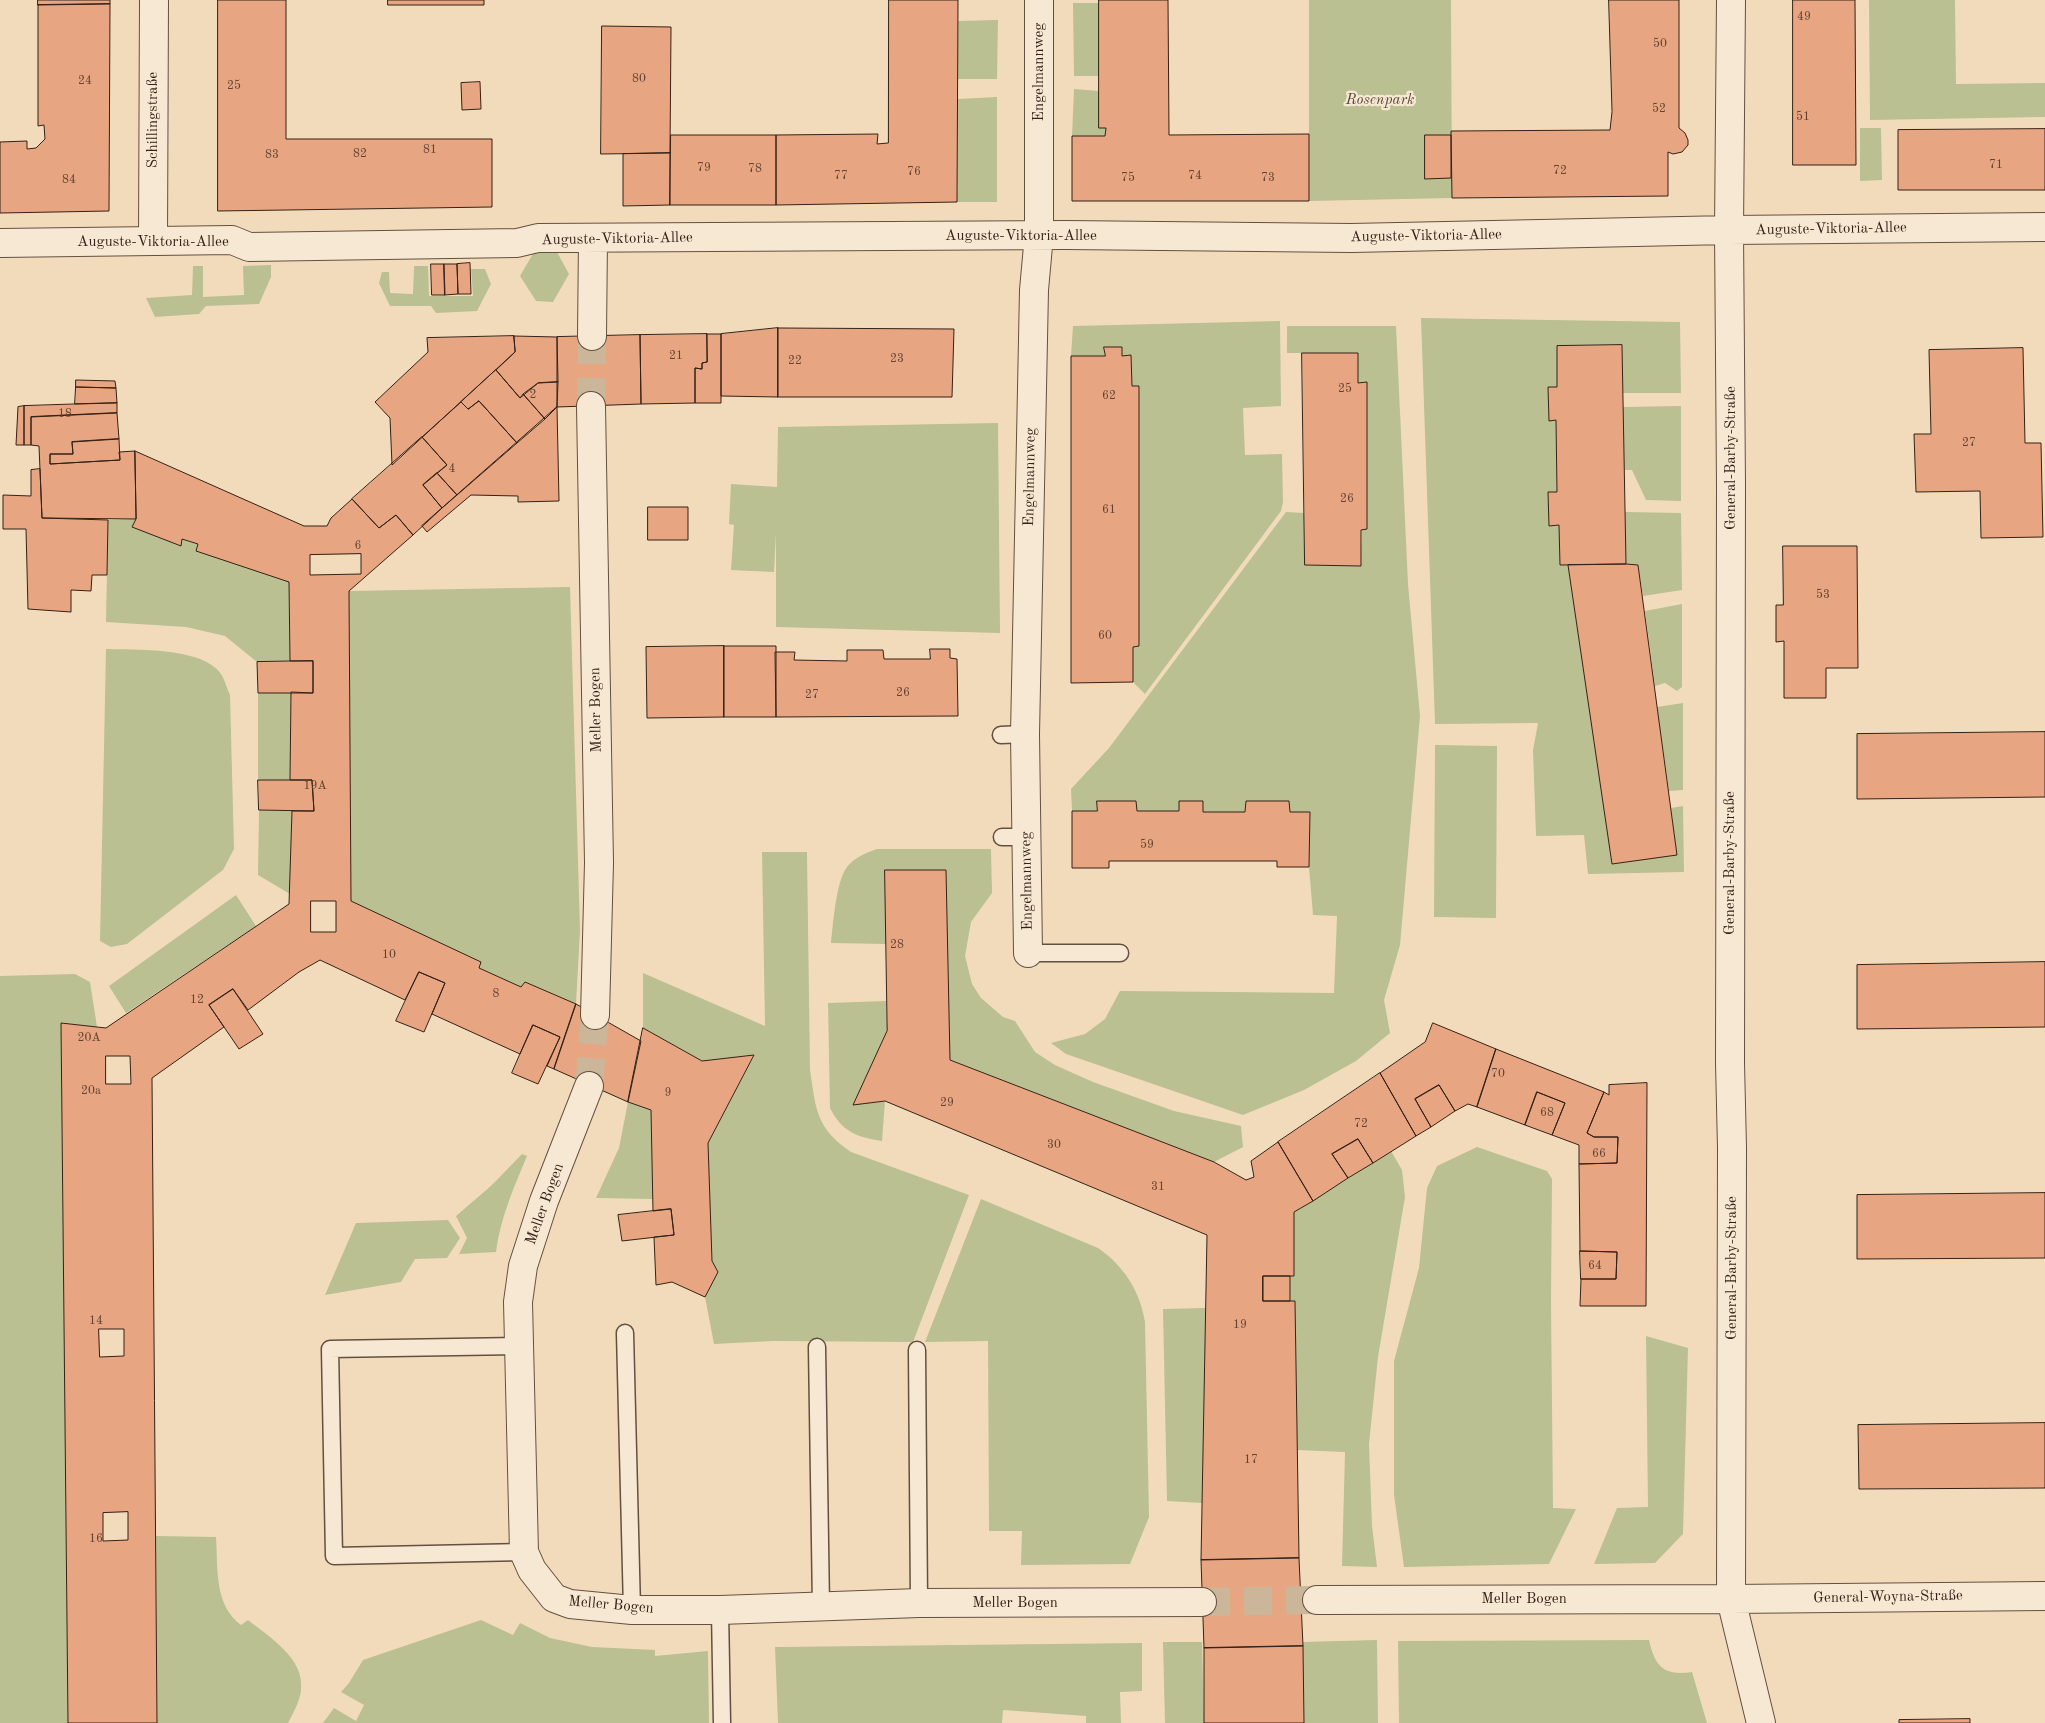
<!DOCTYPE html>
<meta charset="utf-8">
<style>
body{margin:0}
canvas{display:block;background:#f2dbbb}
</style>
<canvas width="2045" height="1723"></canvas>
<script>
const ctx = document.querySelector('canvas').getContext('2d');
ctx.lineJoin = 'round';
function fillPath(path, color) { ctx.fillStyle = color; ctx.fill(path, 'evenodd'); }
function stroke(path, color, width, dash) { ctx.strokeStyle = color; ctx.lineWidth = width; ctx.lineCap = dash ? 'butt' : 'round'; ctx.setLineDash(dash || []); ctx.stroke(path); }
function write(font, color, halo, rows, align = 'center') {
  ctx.font = font + ' "Old Standard TT",serif'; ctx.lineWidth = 4.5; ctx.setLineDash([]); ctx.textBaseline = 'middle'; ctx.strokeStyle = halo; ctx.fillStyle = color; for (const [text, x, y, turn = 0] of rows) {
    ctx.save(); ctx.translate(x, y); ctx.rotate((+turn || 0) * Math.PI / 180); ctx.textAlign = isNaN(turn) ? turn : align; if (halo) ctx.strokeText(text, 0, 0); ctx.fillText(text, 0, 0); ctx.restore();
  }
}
fillPath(new Path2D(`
 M1309,0H1451L1452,198L1309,201Z
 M1869,0H1955L1956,84L2045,83V117L1870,120Z
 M1073,3H1099V76H1074Z
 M998,20L997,79H958V21Z
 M1074,89L1099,91V128H1106L1105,136H1072Z
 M997,97V202H957L958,99Z
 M1860,128H1881L1882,180L1860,181Z
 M534,252H557L569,274L553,302L536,301L520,276Z
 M271,265V277L259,304L206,306L199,314L155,317L146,298L192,295L193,266H203V297L244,295L243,266Z
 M414,266H428L429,296H473L471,269H485L491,284L477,311L436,313L431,306H390L379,283L382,272H389L390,293L413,294Z
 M1421,318L1680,322L1681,393H1623L1622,345L1557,346V387H1548L1549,420H1556L1557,492L1549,526L1559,525L1560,565H1568L1612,864L1677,855L1671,808L1683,806L1684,872L1588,874L1584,835L1536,836L1533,750L1538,723L1435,724Z
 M1280,321L1281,406L1243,408L1245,455L1282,454L1283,502L1281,511L1145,694L1133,682V647L1139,645V386H1132L1131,356H1122L1121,347H1104L1105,356H1071L1073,326Z
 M1287,326H1396L1408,584L1420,716L1400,945L1384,1000L1390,1033L1356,1061L1304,1090L1243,1115L1066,1054L1051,1043L1085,1034L1105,1019L1120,991L1334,993L1337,916L1313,915L1309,867L1310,812H1290L1288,801H1246L1245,812H1203V801H1179V811H1137L1097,801V811H1072L1071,789L1109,748L1286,512L1304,513L1305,565L1361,566L1366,382L1358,383L1357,353H1287Z
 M1681,406V501L1646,500L1632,470H1624L1623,407Z
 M998,423L1000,633L776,627V533L774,572L731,570L734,525L729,524L731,484L777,487L778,427Z
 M1625,512L1681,513L1682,590L1643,596L1638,565L1626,564Z
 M136,519L181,545L182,539L198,544L196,551L289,582L290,661L257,662L225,636L186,627L106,622L108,520Z
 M570,587L580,930L576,1004L525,982L521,987L479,968L481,962L351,901L349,591Z
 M1682,604V687L1677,691L1665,683L1655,686L1645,611Z
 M106,649C135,650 203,647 221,674C225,680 227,689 230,695L234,849L223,870L127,944L111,947L100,941Z
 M291,692L290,780H258V693Z
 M1683,703V790L1669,791L1657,707Z
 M1435,745L1497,746L1496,918L1434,917Z
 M259,810L292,811L290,894L258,875Z
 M877,849H991L992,893L971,922L965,956L972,984L981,998L1003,1017L1015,1021L1035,1052L1055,1065L1093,1082L1174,1111L1241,1126L1243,1147L1214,1162L950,1060L886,944L831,943C833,925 836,881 847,867C855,857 866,853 877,849Z
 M762,852H807L810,1070C816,1110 816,1128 851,1152L969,1195L913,1342L773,1341L714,1344L705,1297L718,1272L712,1261L708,1143L754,1056L702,1061L643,1028V973L765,1026Z
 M236,895L256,926L126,1013L109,986Z
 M75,974L90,982L97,1027L61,1023L68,1723H0V976Z
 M886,1001L887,1031L854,1104L885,1101L882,1141C857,1137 842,1132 830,1108L828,1003Z
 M628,1102L651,1110L653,1199L596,1198L619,1148Z
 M1477,1147L1547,1171L1552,1179L1551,1301L1553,1508L1576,1509L1549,1564L1404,1567L1394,1495V1361L1419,1268L1427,1188L1437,1166Z
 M1391,1151L1402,1170L1405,1197L1378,1357L1369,1444L1372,1526L1377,1567L1342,1566L1345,1452L1297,1450L1295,1301H1290V1276L1294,1275V1212Z
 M522,1154L527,1156C514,1187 500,1219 496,1252L459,1254L467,1238L456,1216L492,1185Z
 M981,1199L1098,1248C1124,1266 1140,1291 1145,1322L1149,1517L1130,1564L1021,1565L1022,1531H989L988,1341L925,1342Z
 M448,1220L460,1238L447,1258L415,1259L401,1282L325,1295L356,1223Z
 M1206,1308L1202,1503L1167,1501L1163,1309Z
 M1646,1336L1688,1348L1683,1534L1655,1563L1594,1564L1617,1508L1648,1507Z
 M156,1536L216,1537C218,1568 214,1605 241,1625L248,1620C269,1637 305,1658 301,1690C300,1701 293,1713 288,1723H157Z
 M481,1620L513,1635L520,1623L550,1638L592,1647L655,1650V1656L708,1651L709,1723H323L334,1708L356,1721L364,1705L341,1692L349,1683L363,1660Z
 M1377,1640L1378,1723H1304L1303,1642Z
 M1649,1640C1655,1667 1664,1676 1692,1672L1707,1723H1399L1398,1641Z
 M1163,1642H1202L1204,1723H1165Z
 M1142,1643V1691L1120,1692L1121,1723H1086V1716L1003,1710L1002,1723H778L775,1647Z`), '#bac091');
const building = new Path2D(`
 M38,0H110V4L38,5Z
 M218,0H286V139H492V207L218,211Z
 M388,0H484V5H388Z
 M889,0H958L957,202L776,205V135L878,134L877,144L888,143Z
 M1099,0H1168L1169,135L1309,134V201H1072V136H1105L1106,128H1099Z
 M1609,0H1679V128L1685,133L1688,140V145L1682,152L1673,154L1668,152V196L1452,198L1451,131L1610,130L1612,112Z
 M1793,0H1855L1856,165H1793Z
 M110,4L109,211L0,213V142L27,141V149L36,148L45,139L44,125L38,126V5Z
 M602,26L671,27L670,153L601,154Z
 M480,82L481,109L462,110L461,83Z
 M2045,129V190H1898V130Z
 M671,135H776V205H670Z
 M1425,135H1451V178L1425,179Z
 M670,153V205L623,206V154Z
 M470,263L471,294H458L457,264Z
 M431,264H444L445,295H432Z
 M444,264H457L458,294L445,295Z
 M778,328L954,329L952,397H778Z
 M778,328V397L721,396V334Z
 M707,334V362L702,363V369L695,368V403L641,404L640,335Z
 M707,334H721V403H695V368L702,369V363L707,362Z
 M640,335L641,404L557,407V337Z
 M514,336L515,352L392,465L390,418L375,402L428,352L427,338Z
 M514,336L557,337L558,382L538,383L520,398L496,370L515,352Z
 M1622,345L1626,564L1560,565L1559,525L1549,526L1548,492H1557L1556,420L1549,421L1548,387H1557V346Z
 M1104,347H1122V356L1131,355L1132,386H1139V646L1133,647V682L1071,683V356H1105Z
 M2023,348L2025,443H2041L2043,537L1981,538L1980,491L1916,492L1914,434H1931L1929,350Z
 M1302,353H1358V383L1367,382V529L1361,530V566L1305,565Z
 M496,370L520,398L523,394L545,419L517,443L479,401L468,409L461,402Z
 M76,380L115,381L116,388L76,387Z
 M558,382L557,407L545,419L523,394L538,383Z
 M76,387L116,388L117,403L75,404Z
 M479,401L517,443L457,495L437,473L447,465L422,437L461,402L468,409Z
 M117,403V413L31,417V445H24V406Z
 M24,406V445H16L18,407Z
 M557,407L559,501L518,502V496L471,495L427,532L422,526Z
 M117,413L119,439L72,442L73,454H50V464L120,460L119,452L135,451L136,519L42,518L39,446L31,445V417Z
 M422,437L447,465L423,485L442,508L413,535L396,515L379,528L352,499Z
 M119,439L120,460L50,464V454H73L72,442Z
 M135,451L304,526H327L331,518L352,499L379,528L396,515L413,535L349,591L351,901L481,962L479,968L521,987L525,982L576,1004L554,1069L547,1066L560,1037L533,1025L520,1054L432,1014L445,983L419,972L405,1000L320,960L299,972L248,1010L233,989L209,1005L224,1027L152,1078L157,1723H68L61,1023L106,1028L289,904L292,811H314L312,780H290L291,692L313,693V661H290L289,582L196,551L198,544L182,539L181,546L132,527L136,519Z
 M40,469L42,518L108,520L107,575H92L91,591L71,590V612L28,609L26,529H3V495L31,496V470Z
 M437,473L457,495L442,508L423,485Z
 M648,507H688V540H648Z
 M1783,546H1857L1858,668H1826V698H1784V641L1776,642V605H1783Z
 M361,554V574L310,575V555Z
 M1626,564L1638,565L1677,855L1612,864L1568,565Z
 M724,646V717L647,718L646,647Z
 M724,646H776V717H724Z
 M930,649H950V658L957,659L958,716L776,717L775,652H795L794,660L847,661V650H883L884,659H930Z
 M313,661V693H258L257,662Z
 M2045,732V797L1857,799V734Z
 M258,780H312L314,811L259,810Z
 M1097,801H1136L1137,811H1179V801H1203V812H1245L1246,801H1289L1290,812H1310L1309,867H1277V861H1109V868H1072V811H1097Z
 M885,870H946L950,1060L1214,1162L1246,1180L1254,1177L1251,1161L1278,1142L1313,1201L1294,1212V1276H1263V1301H1295L1299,1558L1201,1560L1207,1235L885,1101L853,1105L887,1031Z
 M311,901H336V932H311Z
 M2045,962V1027L1857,1029V965Z
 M419,972L445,983L424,1032L396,1021Z
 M233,989L263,1034L239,1049L209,1005Z
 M576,1004L641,1041L628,1102L554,1069Z
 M1433,1023L1496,1049L1477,1107L1468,1104L1455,1111L1439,1085L1415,1099L1431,1127L1416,1136L1380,1073L1425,1042Z
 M533,1025L560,1037L538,1084L512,1073Z
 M643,1028L702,1061L754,1055L708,1143L712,1261L718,1272L705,1297L672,1282L656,1285L654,1237L674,1235L671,1209L653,1211L651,1110L628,1102Z
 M1496,1049L1604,1092L1587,1133L1594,1137H1618L1617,1163L1579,1164V1145L1552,1135L1565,1103L1537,1092L1525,1125L1477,1107Z
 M106,1056H130L131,1084H106Z
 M1380,1073L1416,1136L1373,1163L1358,1139L1332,1154L1348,1178L1313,1201L1278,1142Z
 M1647,1083L1646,1306H1580L1581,1279H1616L1617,1252L1580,1251L1579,1164L1617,1163L1618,1137H1594L1587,1133L1604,1092L1609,1095V1085Z
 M1439,1085L1455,1111L1431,1127L1415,1099Z
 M1537,1092L1565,1103L1552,1135L1525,1125Z
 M1358,1139L1373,1163L1348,1178L1332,1154Z
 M2045,1193V1258L1857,1259V1195Z
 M671,1209L674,1235L622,1241L618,1215Z
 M1580,1251L1617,1252L1616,1279H1581Z
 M1263,1276H1290V1301H1263Z
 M99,1329H124V1356L100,1357Z
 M2045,1423V1488L1859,1489L1858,1425Z
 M128,1512V1540L103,1541V1513Z
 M1299,1558L1303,1646L1204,1648L1201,1560Z
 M1303,1646L1304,1723H1204V1648Z
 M1970,1719V1723H1899V1720Z`);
fillPath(building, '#e7a681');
stroke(building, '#352117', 1);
stroke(new Path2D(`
 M591,406L592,336
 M589,1086L595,1015
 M1202,1602L1317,1600`), '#ccb69a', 28, [28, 14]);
const lane = new Path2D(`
 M1001,735L1025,734
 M1002,837H1027
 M1028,953H1120
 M625,1333L632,1610
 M518,1346L330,1349L334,1556L524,1552
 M817,1347L821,1607
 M917,1350L919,1603
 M720,1610L722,1723`);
const street = new Path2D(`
 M1731,0L1729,230L1731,486L1730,1063L1732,1148L1731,1599L1761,1723
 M153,240L154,0
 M0,243L232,240L249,247L517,243L538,238L1066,235L1351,238L1729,230L2045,227
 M592,336L593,239
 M591,406L599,863L595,1015
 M1028,953L1025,734L1034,290L1039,235V0
 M589,1086L544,1201L523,1266L518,1302L524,1552L532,1570L554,1598L570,1604L632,1610H720L919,1603L1202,1602
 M1317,1600L1731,1599L2045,1596`);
stroke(lane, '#645040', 19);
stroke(street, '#645040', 30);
stroke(lane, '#f7e8d3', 16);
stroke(street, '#f7e8d3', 28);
write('12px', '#624232', null, [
 ["49",1804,17],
 ["50",1660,44],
 ["80",639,79],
 ["24",85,81],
 ["25",234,86],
 ["52",1659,109],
 ["51",1803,117],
 ["81",430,150],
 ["82",360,154],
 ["83",272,155],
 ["71",1996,165],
 ["79",704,168],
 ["78",755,169],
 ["72",1560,171],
 ["76",914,172],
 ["77",841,176],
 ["74",1195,176],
 ["75",1128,178],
 ["73",1268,178],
 ["84",69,180],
 ["21",676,356],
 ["23",897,359],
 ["22",795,361],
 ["25",1345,389],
 ["2",533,395],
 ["62",1109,396],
 ["18",65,414],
 ["27",1969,443],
 ["4",452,469],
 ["26",1347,499],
 ["61",1109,510],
 ["6",358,546],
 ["53",1823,595],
 ["60",1105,636],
 ["26",903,693],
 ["27",812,695],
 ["19A",315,786],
 ["59",1147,845],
 ["28",897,945],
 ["10",389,955],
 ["8",496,994],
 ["12",197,1000],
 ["20A",89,1038],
 ["70",1498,1074],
 ["20a",91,1091],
 ["9",668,1093],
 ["29",947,1103],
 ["68",1547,1113],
 ["72",1361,1124],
 ["30",1054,1145],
 ["66",1599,1154],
 ["31",1158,1187],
 ["64",1595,1266],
 ["14",96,1321],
 ["19",1240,1325],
 ["17",1251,1460],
 ["16",96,1539]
]);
write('15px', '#352117', '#f7e8d3', [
 ["Engelmannweg",1039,72,-90],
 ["Schillingstraße",153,120,-90],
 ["Auguste-Viktoria-Allee",1831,229,-1],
 ["Auguste-Viktoria-Allee",1021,236],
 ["Auguste-Viktoria-Allee",1426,236,-1],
 ["Auguste-Viktoria-Allee",617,239,-1],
 ["Auguste-Viktoria-Allee",153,242],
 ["General-Barby-Straße",1731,458,-90],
 ["Engelmannweg",1030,477,-89],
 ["Meller Bogen",596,710,-91],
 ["General-Barby-Straße",1730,863,-90],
 ["Engelmannweg",1027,881,-91],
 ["Meller Bogen",545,1204,-70],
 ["General-Barby-Straße",1732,1268,-90],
 ["General-Woyna-Straße",1888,1597,-1],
 ["Meller Bogen",1524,1599],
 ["Meller Bogen",1015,1603],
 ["Meller Bogen",611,1605,5]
]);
write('italic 15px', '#564936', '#f7e8d3', [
 ["Rosenpark",1380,100]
]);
</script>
